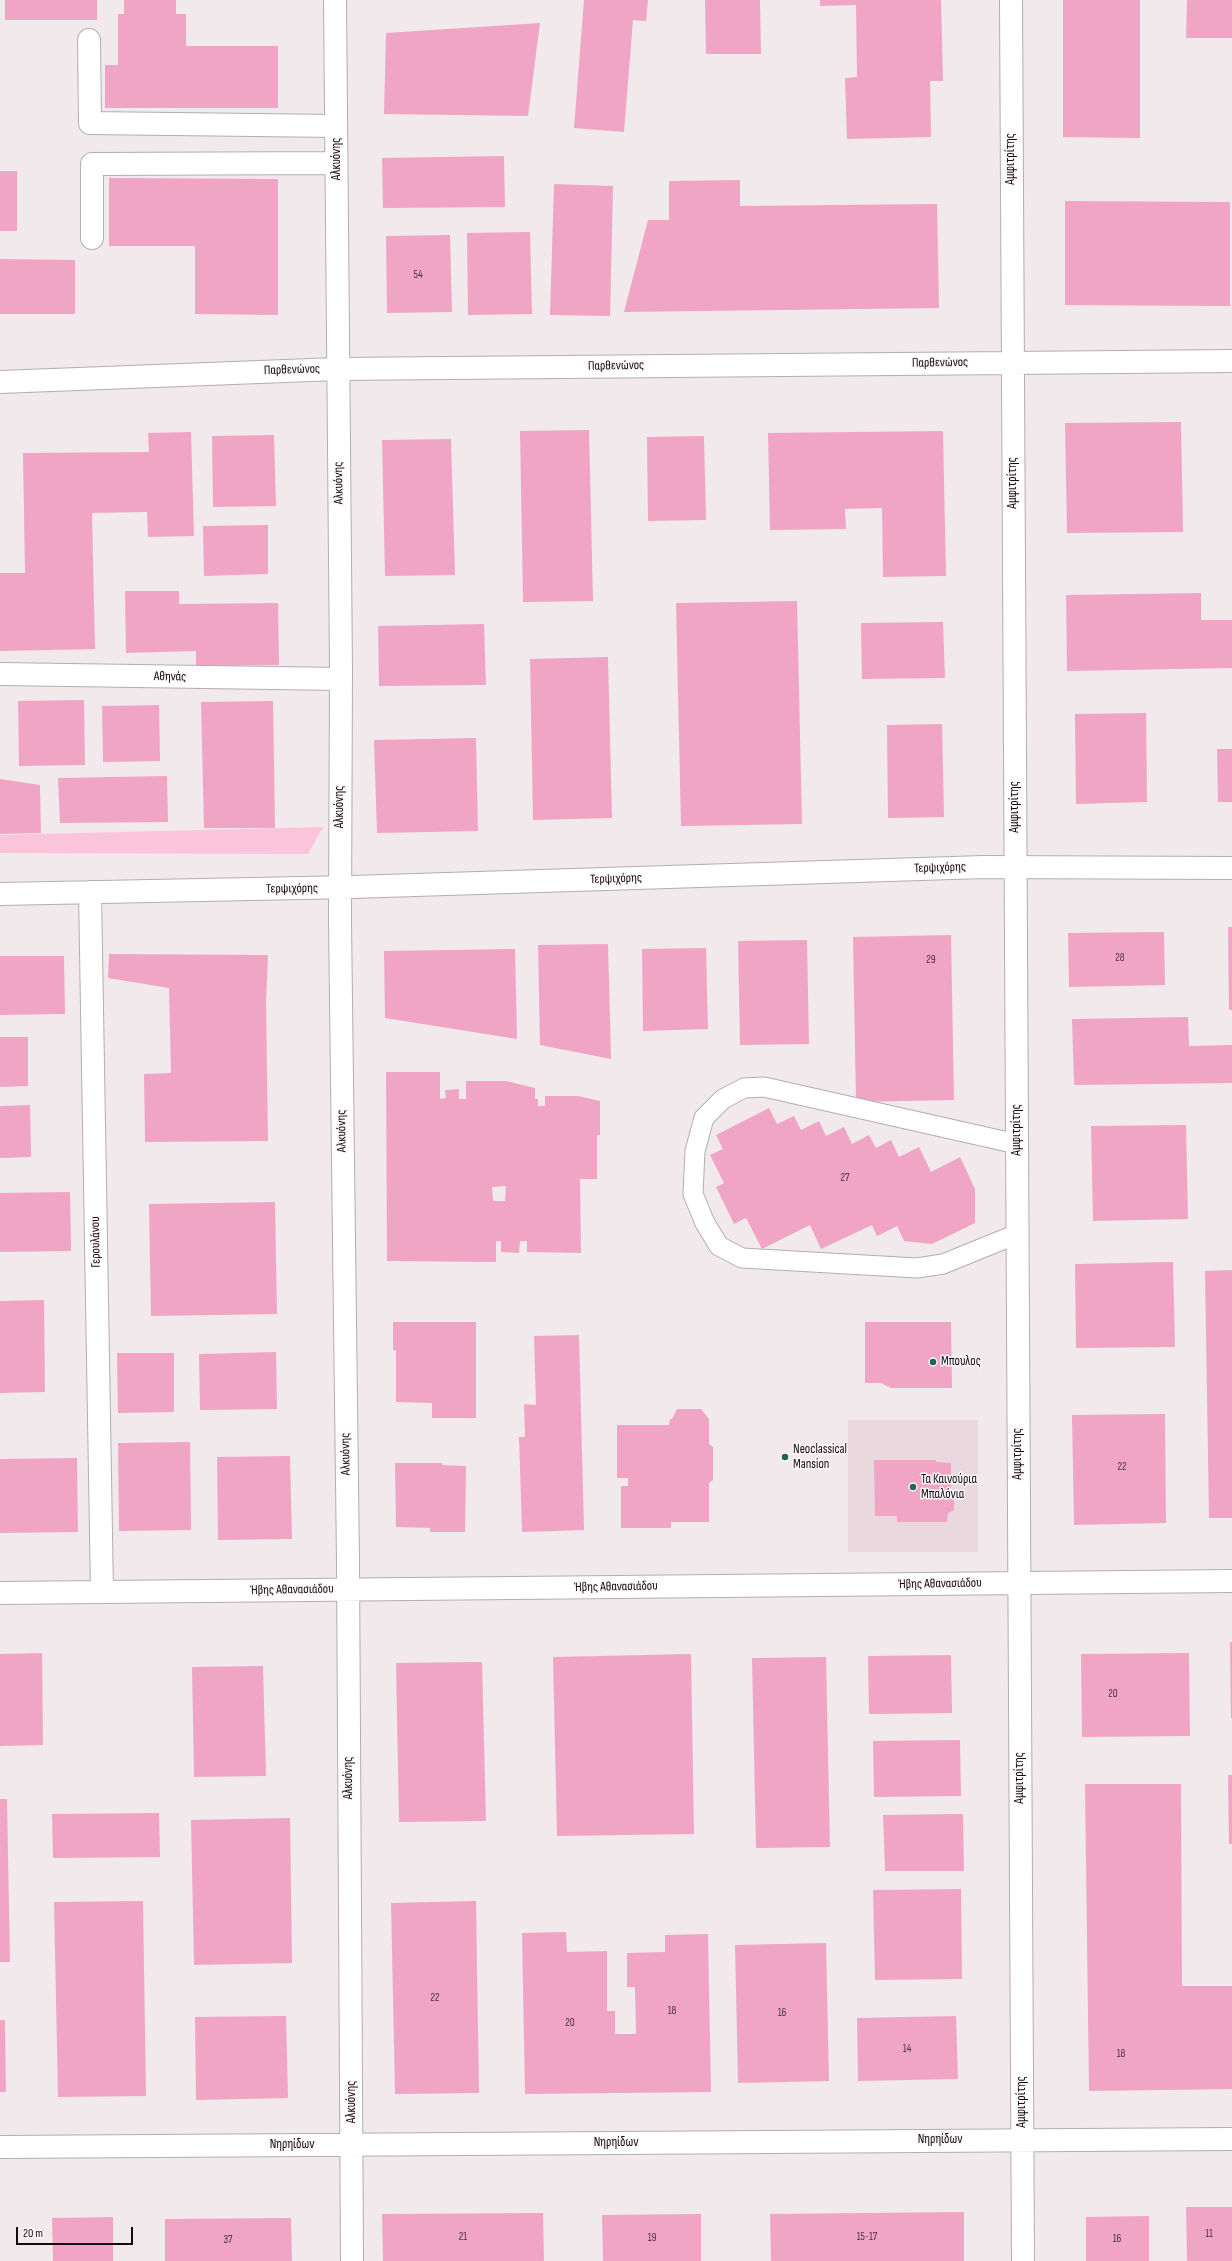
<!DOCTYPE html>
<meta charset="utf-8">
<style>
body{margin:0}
#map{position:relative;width:1232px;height:2261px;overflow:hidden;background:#f1e9ec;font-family:"Sofia Sans Condensed",sans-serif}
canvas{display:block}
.scale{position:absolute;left:16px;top:2227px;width:117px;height:18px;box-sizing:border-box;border:2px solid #0f0d0e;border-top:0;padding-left:5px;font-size:12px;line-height:14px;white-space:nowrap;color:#0f0d0e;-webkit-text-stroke:3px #fef6f9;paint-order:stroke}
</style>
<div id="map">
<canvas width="1232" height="2261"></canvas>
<div class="scale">20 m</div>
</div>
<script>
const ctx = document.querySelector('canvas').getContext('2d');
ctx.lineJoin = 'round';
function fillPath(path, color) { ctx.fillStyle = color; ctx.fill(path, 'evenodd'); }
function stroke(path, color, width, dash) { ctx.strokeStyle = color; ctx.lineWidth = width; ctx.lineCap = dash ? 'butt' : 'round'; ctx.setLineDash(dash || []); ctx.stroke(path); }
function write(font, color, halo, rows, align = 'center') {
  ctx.font = font + ' "Sofia Sans Condensed",sans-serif'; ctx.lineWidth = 3; ctx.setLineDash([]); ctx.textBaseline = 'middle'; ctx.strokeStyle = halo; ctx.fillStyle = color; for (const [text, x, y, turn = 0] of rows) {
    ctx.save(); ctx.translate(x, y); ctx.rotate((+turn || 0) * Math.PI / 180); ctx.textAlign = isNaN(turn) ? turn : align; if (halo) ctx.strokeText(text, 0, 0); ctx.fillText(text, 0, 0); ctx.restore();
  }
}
fillPath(new Path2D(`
 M848,1420H978V1552H848Z`), '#e9d9df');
fillPath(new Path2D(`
 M323,827L308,854L0,853V835Z`), '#fbc4db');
fillPath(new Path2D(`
 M5,0H97V20H5Z
 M124,0H176V14H186V46H278V108H105V65H118V14H124Z
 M584,0H648L646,21L633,20L624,132L574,128Z
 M705,0H760L761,54H706Z
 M820,0H941L943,81H930L931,137L847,139L845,78L857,77L856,5L820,6Z
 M1063,0H1140V138L1063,137Z
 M1187,0H1232V38H1186Z
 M540,23L528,116L384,114L386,33Z
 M504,156L505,207L383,208L382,158Z
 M0,171H17V231H0Z
 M109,178L278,179V315L195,314V246H109Z
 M740,180V206L937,204L939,308L624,312L648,220H669V181Z
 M554,184L613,186L610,316L550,315Z
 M1065,201L1230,202V306L1065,305Z
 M530,232L532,314L468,315L467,233Z
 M450,235L452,312L387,313L386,236Z
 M0,259L75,260V314H0Z
 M1181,422L1183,532L1067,533L1065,423Z
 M589,430L593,601L523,602L520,431Z
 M943,431L946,576L883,577L882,508L845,509L846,529L770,530L768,433Z
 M191,432L194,536L148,537L147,512L92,513L95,649L0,651V573H25L23,453L149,452L148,433Z
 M274,435L276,506L213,507L212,436Z
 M704,436L706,520L648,521L647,437Z
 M451,439L455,575L385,576L382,440Z
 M268,525V574L204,576L203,526Z
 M125,591H179V604L278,603L279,665L196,666V651L126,653Z
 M1201,593V620H1232V668L1067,671L1066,595Z
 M797,601L802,824L681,826L676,603Z
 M943,622L945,678L862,679L861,623Z
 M484,624L486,685L379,686L378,626Z
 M608,657L612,818L533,820L530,659Z
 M84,700L85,765L19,766L18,701Z
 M273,701L275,828H204L201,702Z
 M159,705L160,761L103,762L102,706Z
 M1146,713L1147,802L1076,804L1075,714Z
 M942,724L944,817L888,818L887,725Z
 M476,738L478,831L377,833L374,740Z
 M1217,749H1232V802H1218Z
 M167,776L168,822L60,823L58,778Z
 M0,779L40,785L41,833L0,834Z
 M1228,927H1232V1010H1229Z
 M1164,932L1165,985L1069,987L1068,933Z
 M951,935L954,1100L856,1102L853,937Z
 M807,940L809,1044L740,1045L738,941Z
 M608,944L611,1059L540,1045L538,945Z
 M706,948L708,1029L643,1031L642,949Z
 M515,949L517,1039L385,1018L384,951Z
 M109,954L268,955L266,1003L268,1141L145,1142L144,1074L171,1073L169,988L108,978Z
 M0,956H64L65,1014L0,1015Z
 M1188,1017L1189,1046L1232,1045V1083L1074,1085L1072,1019Z
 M0,1037H28V1086L0,1087Z
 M386,1072H440V1099L446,1098L445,1090L459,1089V1099H466V1081H506L535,1088V1099H538V1106H545V1096H578L600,1101V1135H597V1179H580L581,1253L527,1252V1241H520L519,1253L501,1252V1241H496V1262L387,1261ZM506,1186L505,1201H493L492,1187Z
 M30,1105L31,1157L0,1158V1106Z
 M769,1108L777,1124L794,1116L801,1130L819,1121L826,1136L844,1127L852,1144L869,1135L876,1148L891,1140L899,1157L919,1147L931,1172L960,1157L975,1189V1223L932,1244L904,1241L897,1226L877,1236L872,1225L821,1249L810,1225L762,1249L746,1218L734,1224L716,1187L724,1183L710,1155L723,1149L716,1135Z
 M1186,1125L1188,1219L1093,1221L1091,1126Z
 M70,1192L71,1251L0,1252V1193Z
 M275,1202L277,1314L151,1316L149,1204Z
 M1173,1262L1175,1347L1076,1348L1075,1264Z
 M1232,1270V1518H1209L1205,1271Z
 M44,1300L45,1392L0,1393V1301Z
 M393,1322H476V1418H432V1403L396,1402V1350H393Z
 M865,1322H951L952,1388H891L881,1383H865Z
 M579,1335L584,1530L522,1532L519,1437H525L524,1404L536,1405L534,1336Z
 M276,1352L277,1409L200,1410L199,1354Z
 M117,1353H174V1412L118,1413Z
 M677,1409H701L709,1419V1444L713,1447V1480L709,1483V1522H671V1528H621V1486H628V1478H617V1425H669L670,1419H672Z
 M1165,1414L1166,1523L1074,1525L1072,1415Z
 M190,1442L191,1530L119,1531L118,1443Z
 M290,1456L292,1539L218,1540L217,1457Z
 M77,1458L78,1532L0,1533V1459Z
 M874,1460H936V1462L951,1463V1488H948V1491L954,1494V1510L948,1513L947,1522H897V1516H875Z
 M395,1463H442V1465L466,1466L465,1532H430V1528L396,1527Z
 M1230,1642H1232V1718H1231Z
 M42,1653L43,1745L0,1746V1654Z
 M1189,1653L1190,1736L1082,1737L1081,1654Z
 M691,1654L694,1834L557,1836L553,1657Z
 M951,1655L952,1713L869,1714L868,1656Z
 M826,1657L830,1847L756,1848L752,1658Z
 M482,1662L486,1821L399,1822L396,1663Z
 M263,1666L266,1776L194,1777L192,1667Z
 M960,1740L961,1796L874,1797L873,1741Z
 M1228,1775H1232V1844H1229Z
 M1085,1784H1181L1182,1986H1232V2089L1089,2091Z
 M0,1799H7L10,1962H0Z
 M159,1813L160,1857L53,1858L52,1814Z
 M963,1814L964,1871H885L883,1815Z
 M290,1818L292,1963L194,1965L191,1820Z
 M961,1889L962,1979L875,1980L873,1890Z
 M143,1901L146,2096L58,2097L54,1902Z
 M476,1901L479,2093L395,2094L391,1903Z
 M566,1932L567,1952L607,1951V2011H615V2034H636L635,1987H627V1953L665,1952V1935L708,1934L711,2092L525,2094L522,1933Z
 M826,1943L829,2081L738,2083L735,1945Z
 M286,2016L288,2098L196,2100L195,2017Z
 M956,2016L958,2079L858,2081L857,2018Z
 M0,2020H5L6,2092H0Z
 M1186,2207H1232V2261H1187Z
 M964,2212V2261H771L770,2214Z
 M543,2213L544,2261H383L382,2214Z
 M701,2214V2261H603L602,2215Z
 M1149,2216V2261H1086V2217Z
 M113,2217V2261H53L52,2218Z
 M291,2218L292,2261H165V2219Z`), '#f1a5c5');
const service = new Path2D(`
 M1017,1144L764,1087L744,1088L723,1099L704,1118L695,1151L693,1194L705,1223L719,1246L742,1258L917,1268L943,1264L1017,1234`);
const minor = new Path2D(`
 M335,0L341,670L340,920L348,1561L352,2261
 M1011,0L1023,2261
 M89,40L90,123L336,126
 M92,238V164L336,163
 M0,382L337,369L1232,361
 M0,674L341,679
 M90,892L102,1592
 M0,894L352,887L984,867L1232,868
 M0,1593L1232,1581
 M0,2147L1232,2139`);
stroke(service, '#b4adaf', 21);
stroke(minor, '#b4adaf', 24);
stroke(service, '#fff', 19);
stroke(minor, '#fff', 22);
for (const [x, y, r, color] of [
 [933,1362,4,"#1e665b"],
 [785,1457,4,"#1e665b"],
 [913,1487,4,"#1e665b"]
]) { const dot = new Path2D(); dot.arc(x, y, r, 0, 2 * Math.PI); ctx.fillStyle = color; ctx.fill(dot); stroke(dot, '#fef6f9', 1.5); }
write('11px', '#48333c', null, [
 ["54",418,275],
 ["28",1120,958],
 ["29",931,960],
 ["27",845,1178],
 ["22",1122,1467],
 ["20",1113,1694],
 ["22",435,1998],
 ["18",672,2011],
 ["16",782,2013],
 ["20",570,2023],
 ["14",907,2049],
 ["18",1121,2054],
 ["11",1209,2234],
 ["21",463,2237],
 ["15-17",867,2237],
 ["19",652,2238],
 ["16",1117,2239],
 ["37",228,2240]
]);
write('13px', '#0f0d0e', '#fef6f9', [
 ["Αλκυόνης",337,159,-90],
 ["Αμφιτρίτης",1011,159,-90],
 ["Παρθενώνος",940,363,-1],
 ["Παρθενώνος",616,366,-1],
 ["Παρθενώνος",292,370,-2],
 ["Αλκυόνης",339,483,-91],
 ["Αμφιτρίτης",1013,483,-90],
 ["Αθηνάς",170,677,1],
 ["Αλκυόνης",340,807,-90],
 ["Αμφιτρίτης",1015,807,-90],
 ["Τερψιχόρης",940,868,-2],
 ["Τερψιχόρης",616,879,-2],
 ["Τερψιχόρης",292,889,-1],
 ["Αμφιτρίτης",1017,1130,-90],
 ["Αλκυόνης",342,1131,-91],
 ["Γερουλάνου",96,1242,-91],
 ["Αλκυόνης",346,1454,-91],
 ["Αμφιτρίτης",1018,1454,-90],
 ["Ήβης Αθανασιάδου",940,1584,-1],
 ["Ήβης Αθανασιάδου",616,1587,-1],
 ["Ήβης Αθανασιάδου",292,1590,-1],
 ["Αλκυόνης",349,1778,-90],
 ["Αμφιτρίτης",1020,1778,-90],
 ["Αλκυόνης",352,2102,-90],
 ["Αμφιτρίτης",1022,2102,-90],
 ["Νηρηίδων",940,2140],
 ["Νηρηίδων",616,2143],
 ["Νηρηίδων",292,2145]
]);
write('13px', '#0f0d0e', '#fef6f9', [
 ["Μπουλος",941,1362],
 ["Neoclassical",793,1450],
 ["Mansion",793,1465],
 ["Τα Καινούρια",921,1480],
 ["Μπαλόνια",921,1495]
], 'left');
</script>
